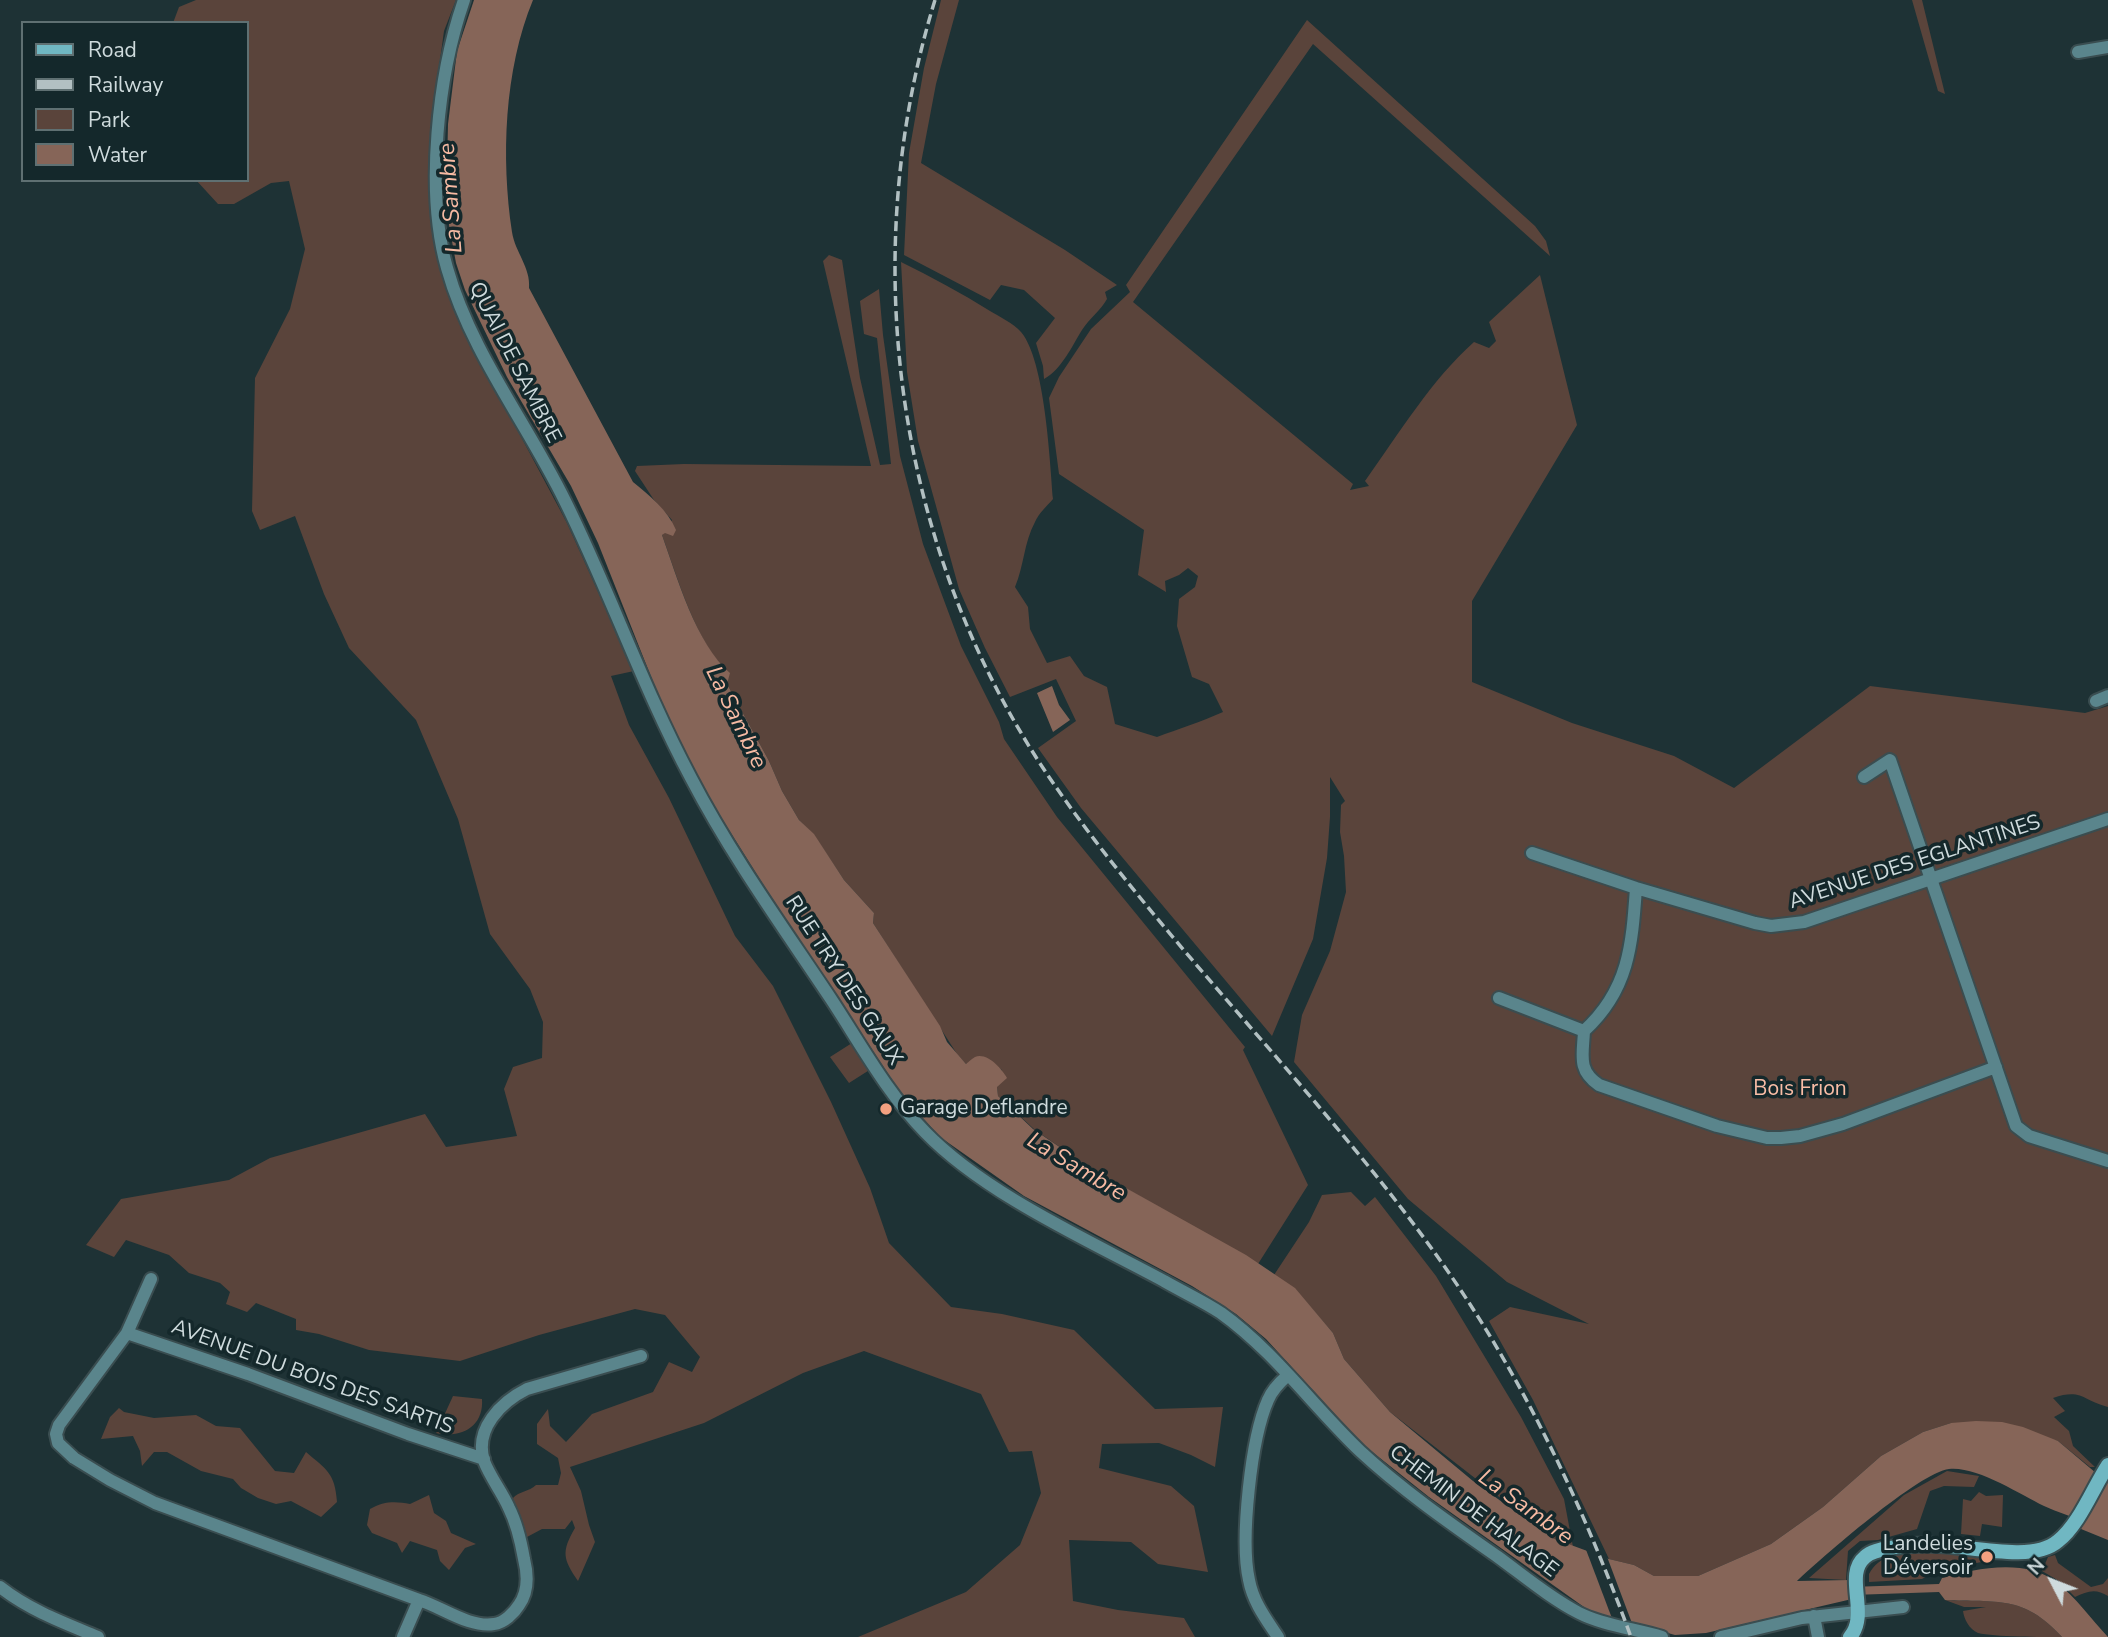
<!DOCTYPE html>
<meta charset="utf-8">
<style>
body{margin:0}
#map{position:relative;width:2108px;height:1637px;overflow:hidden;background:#1e3235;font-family:"Nunito Sans",sans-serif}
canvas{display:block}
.legend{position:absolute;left:21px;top:21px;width:228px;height:161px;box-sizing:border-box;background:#14282b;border:2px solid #5f7072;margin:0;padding:9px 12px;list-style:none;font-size:21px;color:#cfdbdd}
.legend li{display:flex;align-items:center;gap:14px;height:35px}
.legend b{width:35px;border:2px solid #5f7072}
.north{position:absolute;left:2017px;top:1546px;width:70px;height:70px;-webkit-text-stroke:5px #14282b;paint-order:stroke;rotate:312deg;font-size:19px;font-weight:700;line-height:28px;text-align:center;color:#cfdbdd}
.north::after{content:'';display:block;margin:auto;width:24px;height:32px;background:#cfdbdd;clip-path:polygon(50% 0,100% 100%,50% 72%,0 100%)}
</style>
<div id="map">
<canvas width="2108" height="1637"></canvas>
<ul class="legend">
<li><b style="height:9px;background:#70b7c2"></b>Road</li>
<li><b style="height:9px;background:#b2c0c2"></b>Railway</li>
<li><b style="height:19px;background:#5a443b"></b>Park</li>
<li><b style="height:19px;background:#866558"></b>Water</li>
</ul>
<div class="north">N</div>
</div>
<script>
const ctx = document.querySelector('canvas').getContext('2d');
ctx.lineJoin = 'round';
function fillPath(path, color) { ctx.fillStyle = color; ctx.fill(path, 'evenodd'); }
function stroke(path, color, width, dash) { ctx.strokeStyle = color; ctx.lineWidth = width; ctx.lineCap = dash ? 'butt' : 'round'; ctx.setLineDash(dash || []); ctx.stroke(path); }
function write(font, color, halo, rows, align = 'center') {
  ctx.font = font + ' "Nunito Sans",sans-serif'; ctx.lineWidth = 7; ctx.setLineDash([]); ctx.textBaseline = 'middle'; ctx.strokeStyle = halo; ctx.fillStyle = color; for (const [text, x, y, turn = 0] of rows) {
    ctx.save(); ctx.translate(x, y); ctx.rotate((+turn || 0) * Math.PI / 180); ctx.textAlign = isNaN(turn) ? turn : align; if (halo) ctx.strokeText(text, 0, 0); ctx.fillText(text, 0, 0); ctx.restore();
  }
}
fillPath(new Path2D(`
 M196,0H456L444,31L435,97V238L441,269L451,301L478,356L567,523L634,671L611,676L629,725L669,798L735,936L773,986L831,1102L870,1188L889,1243L951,1307L1002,1314L1074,1330L1155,1409L1223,1407L1215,1467L1191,1455L1159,1443L1102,1444L1099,1468L1171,1486L1194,1506L1208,1572L1158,1564L1131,1542L1069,1540L1073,1601L1118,1610L1184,1618L1195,1637H858L966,1592L1020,1545L1041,1493L1032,1451L1009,1452L981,1394L864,1351L803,1373L704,1423L570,1467L581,1491L589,1525L595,1542L578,1581C563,1559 561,1552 575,1528L572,1520L565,1529H542L527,1537L517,1519L513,1498C519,1491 529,1492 536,1485H558L561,1473L558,1458L537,1444V1424L548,1409L550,1426L566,1442L592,1414L653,1392L669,1362L692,1372L700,1357L665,1315L635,1309L539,1335L460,1361L369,1350L319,1334L296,1330V1319L256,1303L247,1312L226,1304L230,1292L220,1283L189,1273L169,1255L126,1240L114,1257L86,1245L121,1199L229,1180L270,1158L425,1114L446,1147L517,1136L504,1089L513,1067L542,1058L543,1022L530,989L490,934L458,819L416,720L349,648L324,594L295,516L260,530L252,511L255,378L290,309L305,249L289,181L271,183L234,204H218L196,180H247V23H173L179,7Z
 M941,0H959L936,84L921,163L1065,250L1117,285L1105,292L1107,299C1101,310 1089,319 1082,330C1072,346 1062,369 1044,379L1043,366L1036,343L1055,318L1024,290L1001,285L990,300L904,255L909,153L924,68Z
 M1912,0H1922L1945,94L1938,91Z
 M1307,20L1535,226L1546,241L1550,256L1313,44L1133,302L1353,484L1350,490L1369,486L1365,481C1398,435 1432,379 1474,342L1489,348L1496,341L1489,322L1540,275L1577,425L1472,601V682L1572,723L1674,756L1734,788L1870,686L2085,713L2108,706V1407C2083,1401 2082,1388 2053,1398L2065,1411L2054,1417L2069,1431L2073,1446L2095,1467H2090L2058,1441L1951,1423L1923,1432L1881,1456L1823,1507L1771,1544L1698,1576H1654L1634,1565L1609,1559L1533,1400L1489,1321L1510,1307L1589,1324L1507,1282L1408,1199L1294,1062L1302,1015L1330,951L1346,892L1344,856L1340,832L1341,805L1345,801L1330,777V817L1327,858L1313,939L1272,1036L1081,808L1038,748L1076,721L1056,679L1010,697L985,648L959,589L918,441L907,372L901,262C932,277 961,293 990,311C1000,317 1013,323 1021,332C1045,360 1050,461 1053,499C1047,506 1039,513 1035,522C1024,542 1024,566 1015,587L1028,607L1030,629L1047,663L1070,656L1084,676L1107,687L1115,724L1157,737C1178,729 1201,722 1223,712L1209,684L1192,677L1177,626L1179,599L1195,587L1198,576L1188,568L1179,575L1165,581L1166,592L1138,575L1144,530L1059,474L1049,398L1059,377L1091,329L1130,292L1126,285Z
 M829,255L842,260L860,378L880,465L891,464L877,338L864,334L860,301L879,289L883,335L900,456L923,544L961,646L999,722L1004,739L1057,817L1245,1047L1243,1050L1308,1185L1258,1264L1092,1169L1035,1130L998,1096L997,1087L1002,1070L984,1057L966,1064L957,1054L873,923L874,913L844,880L814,835L799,820L782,791L769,761L727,684L729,673C696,644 677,576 662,535L672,520L654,500L635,471L637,466L684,464L871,466L823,261Z
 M852,1043L871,1069L849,1083L830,1057Z
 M1351,1192L1365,1206L1375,1197L1436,1276L1521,1417L1564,1499L1573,1547L1552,1538L1390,1412L1344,1359L1333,1333L1295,1289L1274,1275L1309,1222L1322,1195Z
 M453,1396L482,1399C484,1426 462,1439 436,1433Z
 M119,1408L124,1412L154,1418L196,1415L216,1426L240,1428L275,1471L294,1473L306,1452C327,1470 335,1473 337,1502L321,1517L291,1501L276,1504L258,1498L241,1488L233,1479L201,1471L167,1452H154L142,1466L140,1451L133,1436L101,1439L110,1417Z
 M1947,1471L1979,1476L1974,1487L1944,1486L1930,1491L1917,1529L1878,1540L1860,1541L1848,1551L1846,1580L1809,1578L1904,1495Z
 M1979,1492L1986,1496L2003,1495L2002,1527L1982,1524L1980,1536L1961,1534L1963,1499L1971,1501Z
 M429,1495L434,1513L446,1521L451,1533L476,1544L465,1548L449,1570L440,1561L437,1550L410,1541L402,1553L397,1543L372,1533L367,1525L370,1509C383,1501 396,1501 410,1504Z
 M1918,1551L2007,1557L1936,1571L1922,1579L1869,1582V1574C1879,1555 1899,1554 1918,1551Z
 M2055,1555L2058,1563L2091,1587L2103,1584L2108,1578V1596C2096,1588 2087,1591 2075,1597L2059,1581L2042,1571L2048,1557Z
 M1945,1600C1997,1603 2023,1594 2062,1637C2042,1637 1994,1637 1978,1633C1969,1629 1964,1619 1963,1611L1986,1607H1964Z`), '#5a443b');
fillPath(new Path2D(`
 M474,0H533C504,70 501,158 512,232C515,252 531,268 529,288L633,482C649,495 668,510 676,530L673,536L665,533L662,535C677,577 696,644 730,673L727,684L769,761L782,791L799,820L814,834L844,880L874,913L873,923L940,1026L947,1042L966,1064C969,1062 971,1059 975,1057C987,1052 1002,1069 1007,1078L997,1087L998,1096L1033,1129L1092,1169L1246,1255L1295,1288L1333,1333L1344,1359L1390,1412L1473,1481L1552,1538L1609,1559L1634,1565L1654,1576H1698L1771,1544L1823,1507L1881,1456L1923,1432L1951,1423L1976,1421L2002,1422L2023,1427L2058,1441L2096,1473L2095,1476L2107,1483L2108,1481V1540L2081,1529L2084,1522C2071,1516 2057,1512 2044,1506C2019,1494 1977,1466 1949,1469C1920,1472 1821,1558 1797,1581L1849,1580L1850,1587L1939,1584L1942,1578C1975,1568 2027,1558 2056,1582C2076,1597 2091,1619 2108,1637H2062C2023,1594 1997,1603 1945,1600L1939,1592L1852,1595V1599L1706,1633L1675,1635L1591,1612L1429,1497L1361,1443L1266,1339L1236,1314L1192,1286L1024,1196L940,1137L902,1095L764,886L707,795L663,707L598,543L571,486L507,377L465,290L456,263L449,225L447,169L448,124L457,51Z
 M1052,686L1059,705L1070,720L1053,732L1037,693Z`), '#866558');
fillPath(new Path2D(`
 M1585,1547L1606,1554L1633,1626L1613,1621Z`), '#1e3235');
const street = new Path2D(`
 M464,0C438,75 425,191 447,268C471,353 527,423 565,501C610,592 643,688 691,778C731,855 783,927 831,999C860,1043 887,1093 925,1132C985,1194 1088,1240 1164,1281C1183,1292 1203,1301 1221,1313C1274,1351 1313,1406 1360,1451C1402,1490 1451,1524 1498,1557C1524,1576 1550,1598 1579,1613C1602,1625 1636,1629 1662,1637
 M2078,52L2108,47
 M2096,701L2108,696
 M1864,777L1890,760L2016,1126L2029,1136L2108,1161
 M1532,853L1636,888L1755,923L1771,926L1804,922L2108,819
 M1499,998L1584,1031
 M1584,1031C1583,1055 1577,1070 1599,1085L1717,1126L1767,1138H1781L1800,1136L1843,1124L1996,1067
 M1584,1031C1629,990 1632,945 1636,888
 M151,1279L127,1333L59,1425L56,1434L58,1443L74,1458L110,1480L155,1503L419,1600
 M127,1333L248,1374L408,1434L484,1459
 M0,1587C29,1610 64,1623 98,1637
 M1814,1616L1818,1637
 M403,1637L419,1600C442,1607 469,1628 494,1624C504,1623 514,1613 519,1605C529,1591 528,1575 524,1559C521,1542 517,1524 509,1508C502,1492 490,1477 484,1461C474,1429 501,1402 527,1389L641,1356
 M1278,1637C1266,1619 1253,1602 1249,1580C1240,1540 1251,1438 1268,1400C1272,1390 1280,1382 1288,1375
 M1721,1637L1802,1618L1903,1607`);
const secondary = new Path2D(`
 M1850,1637C1870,1614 1843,1575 1865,1557C1872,1550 1885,1549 1895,1547C1909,1545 1924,1544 1938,1545C1970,1546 2033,1563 2058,1541C2079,1525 2093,1488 2108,1465`);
stroke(street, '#3a4d50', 16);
stroke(secondary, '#3a4d50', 18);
stroke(street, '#5a858c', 12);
stroke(secondary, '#70b7c2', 14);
stroke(new Path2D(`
 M935,0C855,260 896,551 1049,777C1167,949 1322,1093 1442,1263C1523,1377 1583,1506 1631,1637`), '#b2c0c2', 3.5, [10, 5]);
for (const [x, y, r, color] of [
 [886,1109,7,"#f2a080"],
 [1987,1557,7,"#f2a080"]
]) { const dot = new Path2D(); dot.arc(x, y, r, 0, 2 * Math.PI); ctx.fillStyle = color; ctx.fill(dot); stroke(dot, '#14282b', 2.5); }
write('21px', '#cfdbdd', '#14282b', [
 ["QUAI DE SAMBRE",514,363,63],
 ["AVENUE DES EGLANTINES",1915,863,-18],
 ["RUE TRY DES GAUX",843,981,57],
 ["AVENUE DU BOIS DES SARTIS",312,1378,20],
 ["CHEMIN DE HALAGE",1473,1512,37]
]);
write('21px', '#f9bda6', '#14282b', [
 ["Bois Frion",1800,1090]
]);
write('21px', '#cfdbdd', '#14282b', [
 ["Garage Deflandre",900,1109],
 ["Landelies",1973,1545,"right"],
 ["Déversoir",1973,1569,"right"]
], 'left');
write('italic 23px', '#f6baa3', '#14282b', [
 ["La Sambre",452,198,-94],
 ["La Sambre",735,718,64],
 ["La Sambre",1076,1168,31],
 ["La Sambre",1525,1508,36]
]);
</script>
